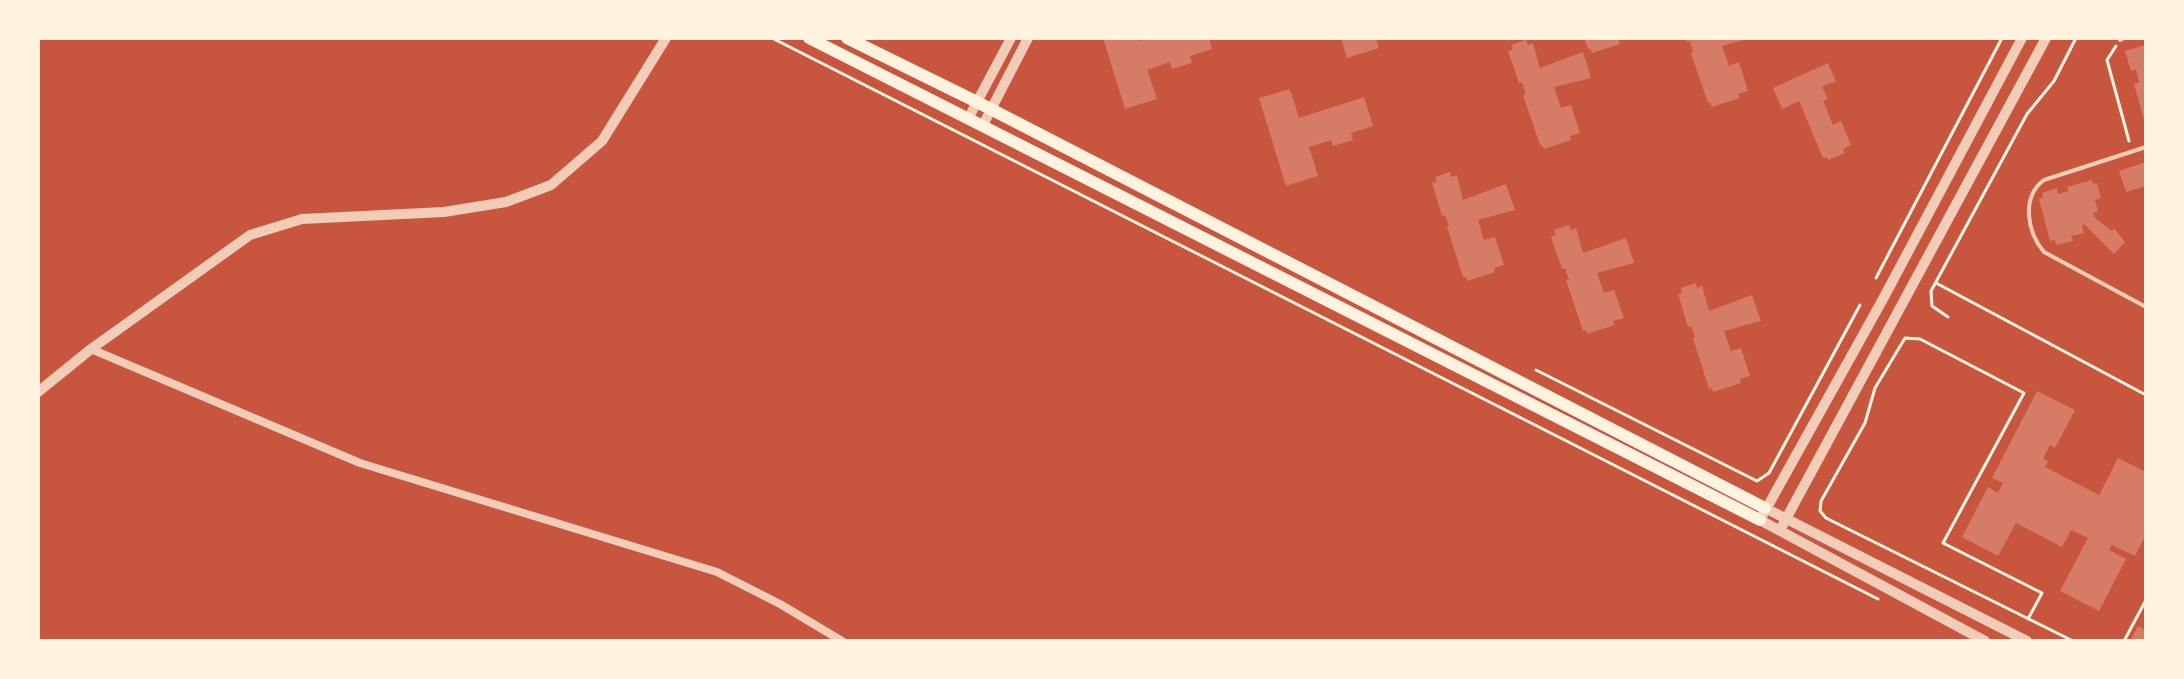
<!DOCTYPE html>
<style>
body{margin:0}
#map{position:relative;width:2184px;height:679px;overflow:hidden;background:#c8553d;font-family:Quicksand,sans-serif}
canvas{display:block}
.frame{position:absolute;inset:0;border:40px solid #fff3e0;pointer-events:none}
</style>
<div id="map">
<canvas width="2184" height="679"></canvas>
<div class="frame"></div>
</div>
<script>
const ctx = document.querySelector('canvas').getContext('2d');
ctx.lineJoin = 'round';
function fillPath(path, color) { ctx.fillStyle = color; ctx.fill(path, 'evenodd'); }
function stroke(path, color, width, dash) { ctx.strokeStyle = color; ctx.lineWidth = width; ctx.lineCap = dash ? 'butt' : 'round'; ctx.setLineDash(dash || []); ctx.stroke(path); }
fillPath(new Path2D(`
 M1103,38H1137L1138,41L1146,38H1209L1212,49L1190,56L1192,63L1172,69L1170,62L1147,70L1157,99L1125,109Z
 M1341,38H1376L1379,48L1347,58Z
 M1584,38H1618L1620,44L1592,53L1590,48L1588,49Z
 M1685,38H1750L1722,46L1729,66L1739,62L1748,91L1738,94L1740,98L1712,107L1710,103H1708L1691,53L1693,52L1690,41L1687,42Z
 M1526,40L1528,45L1533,43L1540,68L1583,52L1591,78L1554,87L1561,108L1571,105L1580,133L1570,136L1571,140L1544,149L1542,145H1540L1523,95L1526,94L1522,83H1519L1508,51L1513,50L1511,45Z
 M2146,45V123H2145L2134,84L2139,82L2136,69L2131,71L2125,51Z
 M1828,63L1836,81L1822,87L1828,99L1823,101L1833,125L1841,121L1851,145L1843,149L1845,153L1828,160L1827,157L1823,158L1799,101L1782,109L1773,88Z
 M1290,89L1299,118L1364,97L1373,126L1351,133L1353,140L1333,146L1331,140L1309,147L1318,176L1286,186L1259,98Z
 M2146,162V186L2126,192L2119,171Z
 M1450,172L1451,177L1457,175L1463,200L1506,184L1515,210L1478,220L1484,240L1495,237L1504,265L1494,268L1495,272L1467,281L1466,277H1463L1447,227L1449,226L1445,215L1442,216L1432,183L1437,182L1435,177Z
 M2092,180L2093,184L2097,183L2101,198L2095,200L2098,211L2093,213L2095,218L2112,231L2114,228L2125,242L2114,254L2084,224L2082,225L2084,233L2071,236L2073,241L2056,245L2055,240L2050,241L2039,199L2043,197L2042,193L2057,188L2058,194L2069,191L2067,187Z
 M1569,225L1571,230L1576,228L1583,253L1626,238L1634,263L1597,273L1604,293L1614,290L1624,318L1613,321L1615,325L1587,334L1586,330L1583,331L1566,280H1569L1565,268L1562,269L1551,237L1556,235L1554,230Z
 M1696,283L1697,288L1702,286L1709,311L1752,295L1761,321L1724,331L1731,351L1741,348L1750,376L1740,379L1741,383L1713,392L1712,388L1709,389L1693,338L1695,337L1691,326L1688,327L1678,294L1682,293L1681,288Z
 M2037,391L2075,410L2055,448L2050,445L2043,458L2048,461L2045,467L2099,495L2118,458L2146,472V534L2135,556L2112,545L2109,550L2126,559L2099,611L2060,591L2088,538L2071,530L2062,547L2016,523L1998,556L1962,537L1988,487L1998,493L2003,483L1992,478Z
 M2138,626L2146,630V641H2130Z`), '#d67c66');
stroke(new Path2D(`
 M772,38L1878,599
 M2116,46L2107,60L2129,141
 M1876,278L2002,38
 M1936,283L2146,395
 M1948,317L1932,306L1931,291L2027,114L2054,81L2076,38
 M1536,370L1757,481L1769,473L1860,305
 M2028,619L2042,593L1943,543L2024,393L1920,339L1905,338L1875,388L1865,423L1821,501L1820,511L1826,518L2073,641
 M2124,641L2146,600`), '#fff3e0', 3);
stroke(new Path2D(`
 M2120,40L2124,38
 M2146,147L2044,180C2021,197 2027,232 2044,252L2146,307`), '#f1ccb7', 4);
stroke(new Path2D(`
 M91,349L360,463L717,572L780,604L842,641`), '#f1ccb7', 8);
stroke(new Path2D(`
 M969,117L1011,38
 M983,125L1028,38
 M38,392L91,349L250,235L302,219L444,212L506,202L551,185L602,141L666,38
 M1765,508L2027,641
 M1780,530L2046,38
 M1985,641L1760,520L1883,299L2022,38`), '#f1ccb7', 10);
stroke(new Path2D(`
 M809,38L1760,520
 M847,38L977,102L1765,508`), '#fff3e0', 12);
</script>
